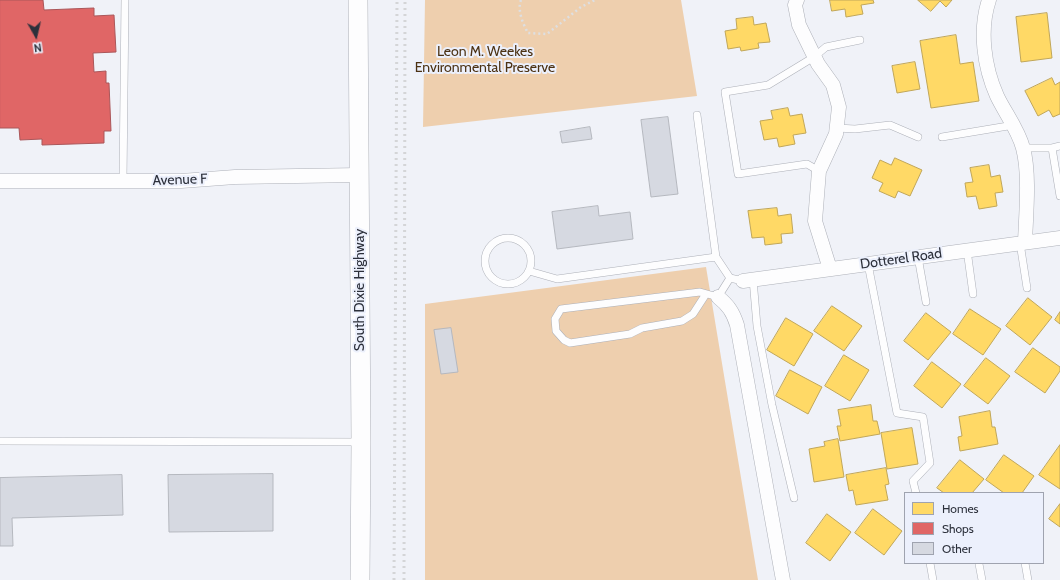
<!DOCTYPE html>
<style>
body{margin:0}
#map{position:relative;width:1060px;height:580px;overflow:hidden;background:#f0f2f8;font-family:Cabin,sans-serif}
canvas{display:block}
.legend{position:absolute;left:904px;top:492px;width:140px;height:72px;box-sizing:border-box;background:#ecf0fc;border:1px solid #9fa3af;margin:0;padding:5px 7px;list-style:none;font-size:12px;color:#2c303b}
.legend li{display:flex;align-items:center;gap:8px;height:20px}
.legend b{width:20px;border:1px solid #9fa3af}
.north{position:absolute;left:16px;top:16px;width:40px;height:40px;-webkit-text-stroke:3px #ecf0fc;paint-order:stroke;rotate:172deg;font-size:11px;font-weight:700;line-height:16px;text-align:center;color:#2c303b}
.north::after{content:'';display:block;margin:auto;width:14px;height:18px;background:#2c303b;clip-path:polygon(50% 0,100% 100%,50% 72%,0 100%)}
</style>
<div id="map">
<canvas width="1060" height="580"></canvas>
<ul class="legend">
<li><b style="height:11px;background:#ffd966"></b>Homes</li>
<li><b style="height:11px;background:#e06666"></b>Shops</li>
<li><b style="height:11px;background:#d6d9e1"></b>Other</li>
</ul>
<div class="north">N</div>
</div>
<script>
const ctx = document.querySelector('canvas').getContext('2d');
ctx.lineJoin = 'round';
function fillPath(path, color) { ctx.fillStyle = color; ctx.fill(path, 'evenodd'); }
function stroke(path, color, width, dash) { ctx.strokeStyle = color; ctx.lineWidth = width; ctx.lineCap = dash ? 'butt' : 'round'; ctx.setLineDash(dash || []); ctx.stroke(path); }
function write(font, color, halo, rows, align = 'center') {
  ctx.font = font + ' Cabin,sans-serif'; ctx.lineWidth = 4; ctx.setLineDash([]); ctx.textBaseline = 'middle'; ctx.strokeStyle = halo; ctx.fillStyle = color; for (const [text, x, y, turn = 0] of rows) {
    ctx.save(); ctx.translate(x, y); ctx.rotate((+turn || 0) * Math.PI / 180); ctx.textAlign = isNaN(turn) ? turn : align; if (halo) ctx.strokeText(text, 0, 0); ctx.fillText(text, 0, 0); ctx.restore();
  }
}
fillPath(new Path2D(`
 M425,0H681L697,96L423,127Z
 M706,267L758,580H425V304Z`), '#eecfae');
const homes = new Path2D(`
 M830,0H873L874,3L861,5L863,14L846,17L845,9L832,11Z
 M918,0H952L946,7L940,1L931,11Z
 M1047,13L1052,58L1021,62L1016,17Z
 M753,17L754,25L766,23L770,42L758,43L759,48L741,51L740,47L728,49L725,31L737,29L736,19Z
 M956,35L960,64L973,62L979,101L931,108L920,41Z
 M915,62L920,89L897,93L892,66Z
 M1052,78L1055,85L1060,82V114L1053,117L1049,110L1038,116L1025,91Z
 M788,108L790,116L802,114L806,133L793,135L795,144L779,147L777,138L764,140L760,121L773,119L771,111Z
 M895,158L922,170L910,196L898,191L895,198L879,191L883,183L872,178L880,160L891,165Z
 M989,165L991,177L1000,175L1003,192L995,193L997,206L979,209L976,196L967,197L965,183L973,182L970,168Z
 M777,208L778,216L791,214L793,233L781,234L782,243L765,245L764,237L752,238L748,211Z
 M1028,298L1052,317L1030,345L1006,326Z
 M832,306L862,326L844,351L814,331Z
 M970,309L1001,329L983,355L953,334Z
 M1060,312V324L1055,320Z
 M926,313L951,332L928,360L904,341Z
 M786,318L813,334L794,366L767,350Z
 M1033,348L1060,367V371L1045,393L1015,372Z
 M844,355L869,370L850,401L825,386Z
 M986,358L1010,376L988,404L964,386Z
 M932,362L961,384L942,408L914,386Z
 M790,370L822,387L808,414L776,396Z
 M871,405L873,421H877L880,434L840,441L837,426H841L838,410Z
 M990,411L992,427H995L998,444L960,451L958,437L962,436L959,417Z
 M912,428L918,464L887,469L881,433Z
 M838,439L844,477L814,482L809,449L825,446L824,442Z
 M1060,445V489L1039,475Z
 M1004,455L1034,476L1022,493H1004L986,480Z
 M960,460L984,479L972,493H944L937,488Z
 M886,468L889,484L885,485L888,500L856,505L853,490L849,491L846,475Z
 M1060,504V527L1049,519Z
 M873,509L902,531L884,555L855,533Z
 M827,514L851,532L830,561L806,543Z`);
fillPath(homes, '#ffd966');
stroke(homes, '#c0a659', 1);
const shops = new Path2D(`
 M0,0H43L44,10L94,8V16L114,15L116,52L93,53L94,72L106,71V83H109L111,131H104V143L42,145V139L20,140L19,128H0Z`);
fillPath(shops, '#e06666');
stroke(shops, '#aa5659', 1);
const building = new Path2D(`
 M668,117L678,194L651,197L641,120Z
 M590,127L592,139L562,143L560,132Z
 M598,206L599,216L630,212L633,239L557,249L552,212Z
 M451,328L458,372L441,374L434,330Z
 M273,474V531L169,532L168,475Z
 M122,475L123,515L12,518L13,546H0V478Z`);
fillPath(building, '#d6d9e1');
stroke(building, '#b5b8bf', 1);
const lane = new Path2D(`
 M697,115L716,257L730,278L743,281
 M837,128L855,129L890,125L918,137
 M942,137L1014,125
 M1023,148H1052L1060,196
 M1052,148L1060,146
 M819,171L807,164L738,174L725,92L768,85L814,57L826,47L860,40
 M123,181L125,0
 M485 261a23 23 0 1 1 46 0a23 23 0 1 1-46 0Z
 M1020,243L1027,288
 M967,250L973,294
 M918,257L926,302
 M868,264L897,413L923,417L930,463L913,481L916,493
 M529,271L557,279L716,257
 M753,279L757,326L772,405L794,498
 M706,294L693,314L682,321L642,328L630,334L570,343L564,340L556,331L555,319L561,309L700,292L718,297L730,278
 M0,441L361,442
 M930,563L933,580
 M1025,563L1028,580
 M979,564L982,580`);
const street = new Path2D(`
 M797,0L795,5L799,25L818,64L833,85L839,107L836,134L819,171L815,221L830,269
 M989,0C979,30 984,67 997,96C1005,113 1018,129 1023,148C1030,174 1026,215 1025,242
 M0,181H181L235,177L359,175
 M743,281L1060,238
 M718,297C728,305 733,312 737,325L783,580`);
const secondary = new Path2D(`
 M358,0L361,442L360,580`);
stroke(lane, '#adb0b8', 8);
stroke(street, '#adb0b8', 15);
stroke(secondary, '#adb0b8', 20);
stroke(new Path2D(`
 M521,0C517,10 523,24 528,33L547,34L581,7L595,0`), '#dedfe1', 2.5, [2, 3]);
stroke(lane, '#fdfdfe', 7);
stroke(street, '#fdfdfe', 14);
stroke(secondary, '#fdfdfe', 19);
stroke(new Path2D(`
 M394,580L397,0
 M404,580L405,0`), '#d4d5d7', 3, [2, 4]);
write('14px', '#4c3213', '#ecf0fc', [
 ["Leon M. Weekes",485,52],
 ["Environmental Preserve",485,68]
]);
write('14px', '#2c303b', '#ecf0fc', [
 ["Avenue F",180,180,-2],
 ["Dotterel Road",901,259,-8],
 ["South Dixie Highway",360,290,-90]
]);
</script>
